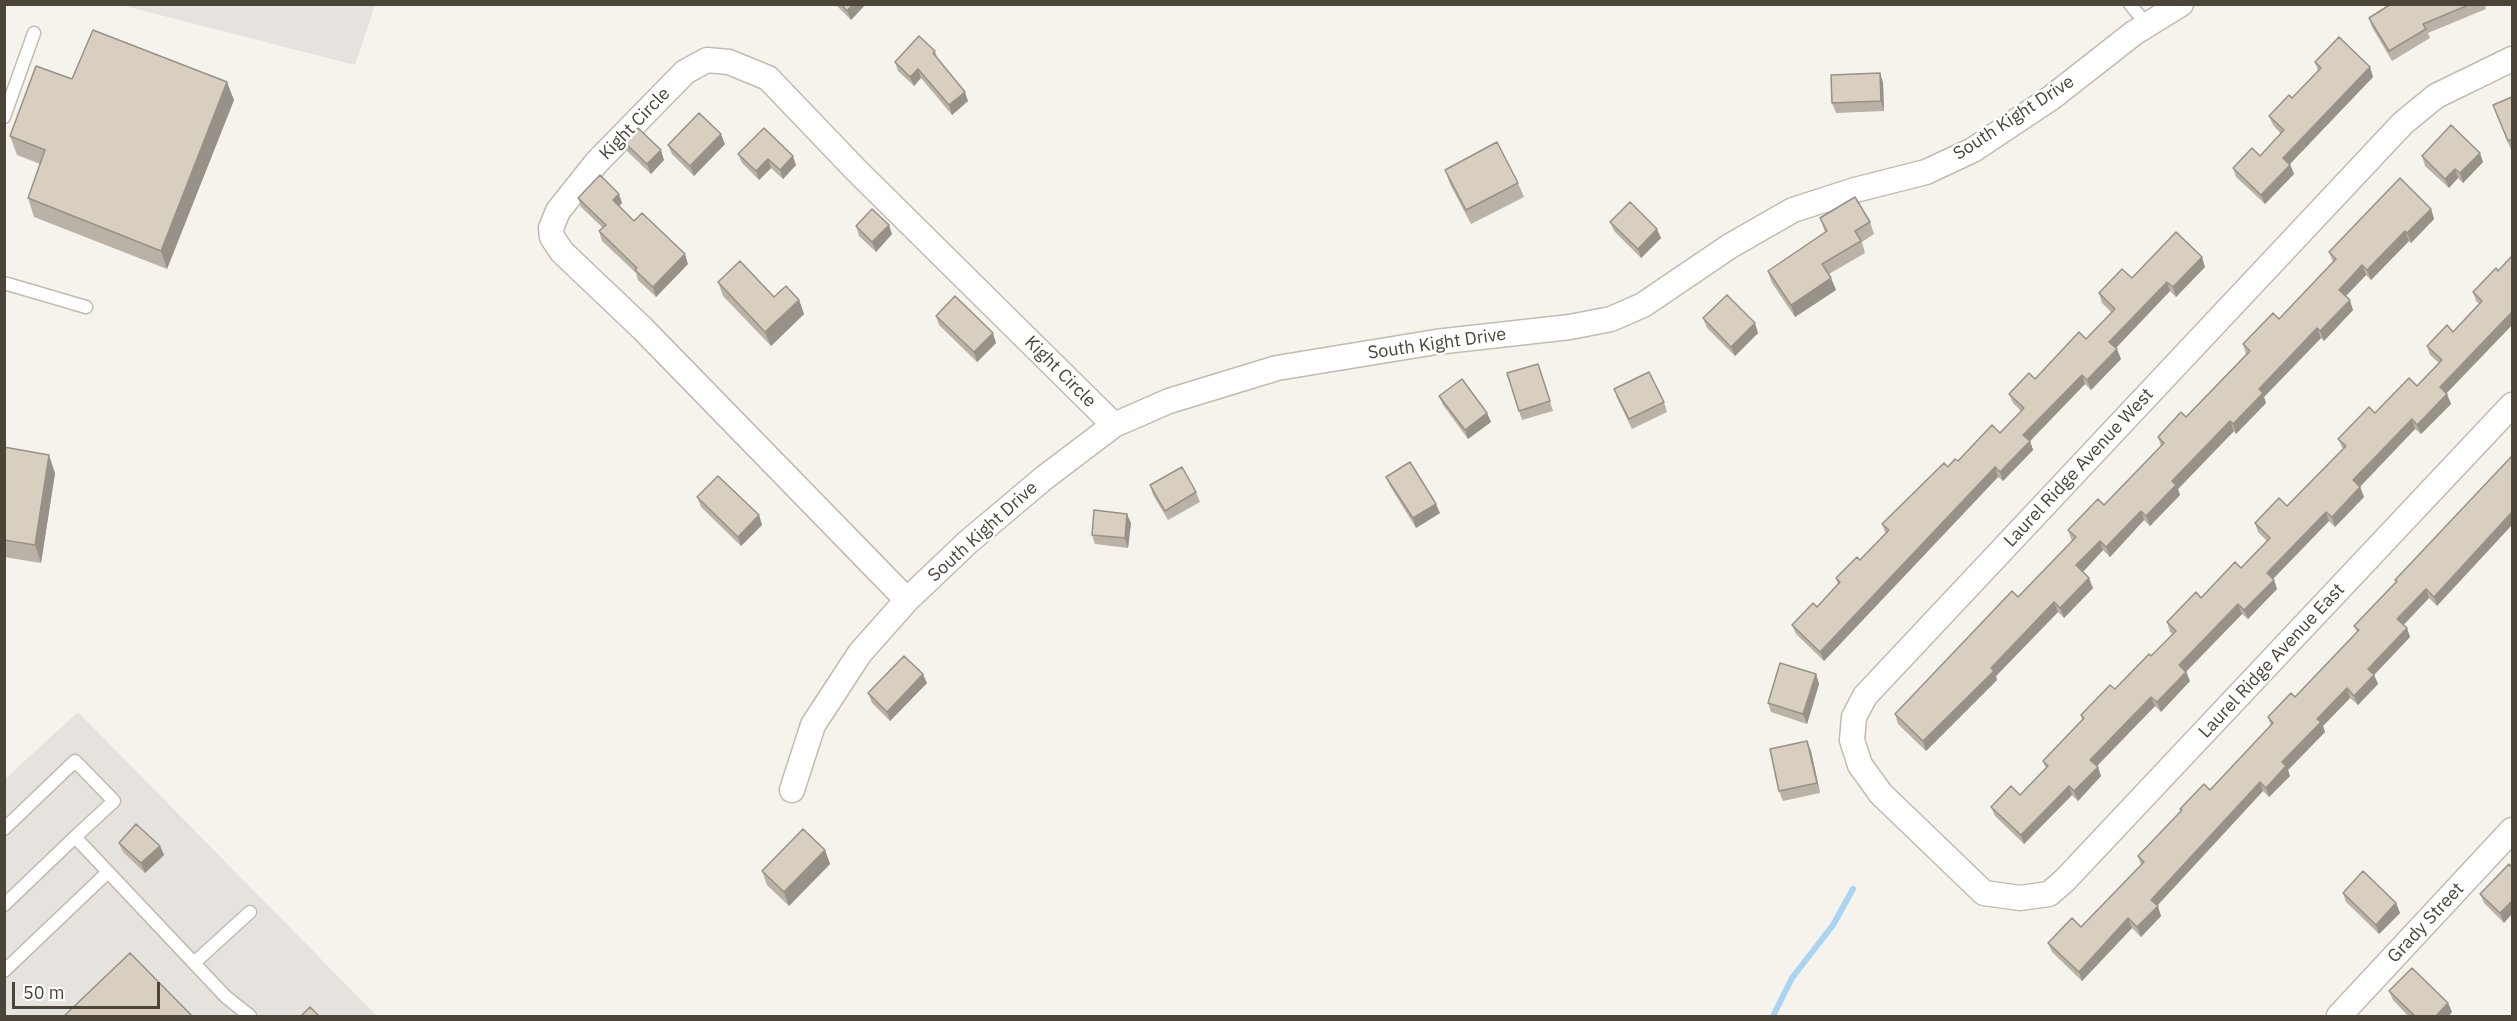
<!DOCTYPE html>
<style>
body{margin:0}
#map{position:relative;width:2517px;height:1021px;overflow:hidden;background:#f6f3ec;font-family:"IBM Plex Sans",sans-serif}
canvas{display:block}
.frame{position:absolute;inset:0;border:6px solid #4b4439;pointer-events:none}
.scale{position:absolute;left:12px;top:982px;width:148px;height:27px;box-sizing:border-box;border:3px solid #4b4439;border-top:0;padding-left:8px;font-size:18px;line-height:21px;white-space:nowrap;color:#4b4439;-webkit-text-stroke:4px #fff;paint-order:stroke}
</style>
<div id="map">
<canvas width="2517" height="1021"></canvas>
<div class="frame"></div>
<div class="scale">50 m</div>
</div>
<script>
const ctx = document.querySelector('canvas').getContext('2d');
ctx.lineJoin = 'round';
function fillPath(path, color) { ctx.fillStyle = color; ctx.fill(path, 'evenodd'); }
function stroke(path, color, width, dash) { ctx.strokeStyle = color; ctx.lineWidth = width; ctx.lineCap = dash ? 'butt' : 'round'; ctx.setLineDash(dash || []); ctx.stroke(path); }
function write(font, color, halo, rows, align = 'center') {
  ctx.font = font + ' "IBM Plex Sans",sans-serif'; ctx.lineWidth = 5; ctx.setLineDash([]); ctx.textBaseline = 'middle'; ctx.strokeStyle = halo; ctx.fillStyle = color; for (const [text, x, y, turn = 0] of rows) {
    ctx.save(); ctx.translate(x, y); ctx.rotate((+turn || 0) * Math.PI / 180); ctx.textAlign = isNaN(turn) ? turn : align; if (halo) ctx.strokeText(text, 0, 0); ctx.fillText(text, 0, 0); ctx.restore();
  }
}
fillPath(new Path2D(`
 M121,5H375L355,65Z
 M78,712L377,1016H5V779Z`), '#e6e2dd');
stroke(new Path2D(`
 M1773,1016L1792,978L1833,925L1853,889`), '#a9d4f2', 6);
const lane = new Path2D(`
 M2130,4L2147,25
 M4,117L34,33
 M4,283L86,307
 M4,829L75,761L114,801L75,837L226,997L250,1016
 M4,905L75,837
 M194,963L250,912
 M4,971L108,872`);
const street = new Path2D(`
 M2512,59L2436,96L2403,123L1865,696L1854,717L1852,740L1860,765L1881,794L1984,893L2020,898L2049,894L2065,880L2512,405
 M907,600L643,329L562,252L552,237L551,228L558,211L597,162L685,72L707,60L729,62L768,78L857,171L1114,425
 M792,790L813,725L860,653L907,600L968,542L1044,478L1114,425L1169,401L1277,368L1436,342L1570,327L1611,319L1643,305L1730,246L1793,210L1855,190L1926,172L1973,150L2051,98L2134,33L2181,4
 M2339,1016L2512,830`);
stroke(lane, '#c2bbae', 15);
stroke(street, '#c2bbae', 27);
stroke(lane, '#fff', 12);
stroke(street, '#fff', 24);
fillPath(new Path2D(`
 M835,4H866L851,20Z
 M2391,4H2485L2486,9L2428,33L2430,38L2392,61L2372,27L2369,18Z
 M935,51L938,60L968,101L952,115L921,78L914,86L898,71L895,62Z
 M2315,62L2370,67L2373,77L2290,164L2294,174L2265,204L2236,177L2233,168L2260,156L2281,134L2273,125L2269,116L2292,98L2318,71Z
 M1880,73L1883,83L1884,111L1836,113L1832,103Z
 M72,79L234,100L167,269L34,217L28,198L40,164L17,155L10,136Z
 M2512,97V150H2511L2493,105Z
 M764,128L796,165L783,179L771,168L759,180L742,163L738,154Z
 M624,142L664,160L651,174L627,151Z
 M725,144L694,176L672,154L668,145Z
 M2422,156L2483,162L2463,183L2458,178L2449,188L2425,166Z
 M1445,170L1518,183L1524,197L1471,224L1450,184Z
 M578,198L622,203L619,206L634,221L688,264L656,297L638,280L636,273L602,241L599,231L603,228L581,207Z
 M2431,209L2434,219L2411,243L2409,241L2371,280L2366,275L2346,296L2353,310L2324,341L2321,338L2264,397L2266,403L2236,434L2234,431L2178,489L2180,495L2150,526L2144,520L2110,557L2103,550L2083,572L2093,588L2064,618L2058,612L1996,676L1997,680L1926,751L1898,724L1895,714L2018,597L2072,541L2068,530L2104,505L2161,446L2158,437L2186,417L2246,354L2243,344L2279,319L2333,262L2329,252Z
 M1820,218L1870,222L1874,234L1862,242L1865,253L1829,274L1836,290L1795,317L1772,283L1768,271L1825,232Z
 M1610,222L1661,238L1641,258L1614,231Z
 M856,226L892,234L876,252L859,236Z
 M2512,256V325L2446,393L2451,404L2421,434L2415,429L2360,486L2364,497L2335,527L2329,521L2273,579L2277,589L2248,619L2242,614L2186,671L2190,681L2161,712L2155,706L2097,766L2101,776L2078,801L2072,795L2024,844L1995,816L1991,807L2020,795L2046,769L2043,761L2082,720L2081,715L2115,689L2151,656L2173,634L2170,632L2167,622L2241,568L2267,541L2258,532L2255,523L2287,506L2343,449L2338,439L2417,386L2439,363L2430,355L2427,346L2453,332L2479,304L2476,301L2473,292L2498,271Z
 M2205,267L2176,297L2170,291L2116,348L2121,359L2091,390L2085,384L2030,441L2033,450L2003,481L1998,477L1824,661L1796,634L1792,625L1817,607L1838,585L1836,578L1860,560L1886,534L1882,524L1948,467L2000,433L2021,411L2013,403L2009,394L2035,379L2086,339L2112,313L2102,303L2099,293L2132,278Z
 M718,282L774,297L799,300L804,314L771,346L723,296Z
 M936,316L996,343L977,362L939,325Z
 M1703,318L1758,333L1735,356L1707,328Z
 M1538,364L1553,411L1522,420L1519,411Z
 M1614,389L1664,402L1667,412L1632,429L1617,398Z
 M1439,396L1487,413L1491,422L1468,439L1443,405Z
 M4,447L55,473L41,563L4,557Z
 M2512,456L2437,606L2429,598L2404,625L2410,637L2374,675L2378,684L2358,705L2350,698L2323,726L2325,732L2288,770L2290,776L2269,797L2263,791L2157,906L2161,916L2141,937L2132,928L2082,981L2052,952L2048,943L2081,927L2141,865L2138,856L2181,811L2180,809L2210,790L2271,726L2268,717L2295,697L2357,632L2354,626L2396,582L2395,580Z
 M1386,477L1440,513L1416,528L1390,486Z
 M1150,485L1196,492L1200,502L1168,520L1153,495Z
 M697,497L759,515L762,525L741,546L701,507Z
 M1131,523L1128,548L1095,544L1092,535Z
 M1816,674L1819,684L1807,724L1771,712L1768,703Z
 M927,683L890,721L872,703L868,693Z
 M1811,751L1820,793L1783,801L1779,791Z
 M119,843L160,846L164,855L145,873L123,852Z
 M825,850L830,864L789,906L767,885L762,871Z
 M2509,864L2504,923L2484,903L2480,894Z
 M2343,893L2396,903L2400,913L2379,934L2346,902Z
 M2389,991L2448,1003L2452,1012L2448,1017H2409L2393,1000Z`), '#bab2a6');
fillPath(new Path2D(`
 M853,4H866L851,20L847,11Z
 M2370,67L2373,77L2287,167L2283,158Z
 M918,69L921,78L914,86L910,77Z
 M1880,73L1883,83L1884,111L1881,101Z
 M227,82L234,100L167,269L161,251Z
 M965,92L968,101L952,115L949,105Z
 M721,134L725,144L694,176L690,166Z
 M661,150L664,160L651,174L647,164Z
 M2480,153L2483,162L2463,183L2460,173Z
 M793,156L796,165L783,179L780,170Z
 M768,159L771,168L759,180L756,171Z
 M2290,165L2294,174L2265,204L2261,195Z
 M2455,169L2458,178L2449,188L2445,179Z
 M619,194L622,203L616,210L613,200Z
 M2431,209L2434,219L2411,243L2407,233Z
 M889,225L892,234L876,252L872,242Z
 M1657,229L1661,238L1641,258L1638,249Z
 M2405,231L2409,241L2371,280L2367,270Z
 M685,254L688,264L656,297L653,287Z
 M2202,257L2205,267L2176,297L2173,287Z
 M2362,265L2366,275L2342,300L2339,290Z
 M1831,278L1836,290L1795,317L1791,305Z
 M2167,282L2170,291L2113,351L2109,342Z
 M799,300L804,314L771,346L765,332Z
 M2350,300L2353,310L2324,341L2320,331Z
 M2512,312V325L2443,397L2440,387Z
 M1755,323L1758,333L1735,356L1731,347Z
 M2317,328L2321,338L2264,397L2266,403L2236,434L2233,424L2259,389Z
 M993,333L996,343L977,362L974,352Z
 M2117,349L2121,359L2091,390L2087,380Z
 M2082,375L2085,384L2030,441L2033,450L2003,481L2000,472L2023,435Z
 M2447,394L2451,404L2421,434L2417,425Z
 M1487,413L1491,422L1468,439L1465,430Z
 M2412,419L2415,429L2357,490L2353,480Z
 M2230,421L2234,431L2178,489L2180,495L2150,526L2146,516L2172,481Z
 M49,455L55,473L41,563L35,545Z
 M1995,467L1998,477L1824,661L1820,652Z
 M2360,487L2364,497L2335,527L2332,517Z
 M1436,504L1440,513L1416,528L1413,518Z
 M2141,511L2144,520L2110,557L2106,547Z
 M2326,512L2329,521L2270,582L2267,573Z
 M2512,512V525L2437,606L2434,597Z
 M1127,514L1131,523L1128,548L1125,538Z
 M759,515L762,525L741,546L738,537Z
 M2100,541L2103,550L2080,575L2076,565Z
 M2089,578L2093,588L2064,618L2060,608Z
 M2274,580L2277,589L2248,619L2244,610Z
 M2426,589L2429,598L2400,628L2397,619Z
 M2054,602L2058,612L1996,676L1997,680L1926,751L1923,741L1991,668Z
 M2238,604L2242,614L2183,675L2179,665Z
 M2407,628L2410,637L2374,675L2378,684L2358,705L2354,696L2368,669Z
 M2186,672L2190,681L2161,712L2157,702Z
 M923,674L927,683L890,721L887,712Z
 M1816,674L1819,684L1807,724L1803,714Z
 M2347,688L2350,698L2323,726L2325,732L2288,770L2290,776L2269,797L2266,788L2282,762L2317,719Z
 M2151,697L2155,706L2094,769L2090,760Z
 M1807,741L1811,751L1820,793L1817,783Z
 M2098,767L2101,776L2078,801L2074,791Z
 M2260,782L2263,791L2154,909L2151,900Z
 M2069,786L2072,795L2024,844L2021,835Z
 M160,846L164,855L145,873L141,863Z
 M825,850L830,864L789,906L784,892Z
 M2512,901V914L2504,923L2500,913Z
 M2396,903L2400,913L2379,934L2376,925Z
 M2158,906L2161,916L2141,937L2137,927Z
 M2128,918L2132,928L2082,981L2079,972Z
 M2448,1003L2452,1012L2448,1017H2435Z`), '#979187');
const building = new Path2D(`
 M841,4H853L847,11Z
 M2391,4H2471L2423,24L2426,29L2389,51L2369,18Z
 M93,30L227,82L161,251L28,198L45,150L10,136L36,66L72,79Z
 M919,36L935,51L933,53L965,92L949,105L918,69L910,77L895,62Z
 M2339,37L2370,67L2283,158L2290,165L2261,195L2233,168L2252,148L2260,156L2284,130L2269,116L2289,95L2292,98L2321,68L2315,62Z
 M1880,73L1881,101L1832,103L1831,75Z
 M2512,97V139L2508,141L2493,105Z
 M699,113L721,134L690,166L668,145Z
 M2451,125L2480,153L2460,173L2455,169L2445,179L2422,156Z
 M638,128L661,150L647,164L624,142Z
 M764,128L793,156L780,170L768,159L756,171L738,154Z
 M1497,142L1518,183L1466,210L1445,170Z
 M600,175L619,194L613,200L634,221L642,213L685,254L653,287L635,270L637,268L599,231L606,225L578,198Z
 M2400,178L2431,209L2407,233L2405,231L2367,270L2362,265L2339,290L2350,300L2320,331L2317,328L2259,389L2263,393L2233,424L2230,421L2172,481L2176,485L2146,516L2141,511L2106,547L2100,541L2076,565L2089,578L2060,608L2054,602L1991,668L1994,671L1923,741L1895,714L2012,591L2018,597L2076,537L2068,530L2098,499L2104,505L2164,443L2158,437L2181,412L2186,417L2250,351L2243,344L2273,313L2279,319L2336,259L2329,252Z
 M1855,197L1870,222L1855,231L1861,241L1822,264L1831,278L1791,305L1768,271L1827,231L1820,218Z
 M1630,202L1657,229L1638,249L1610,222Z
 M872,209L889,225L872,242L856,226Z
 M2176,232L2202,257L2173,287L2167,282L2109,342L2117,349L2087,380L2082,375L2023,435L2030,441L2000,472L1995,467L1820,652L1792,625L1813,603L1817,607L1840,582L1836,578L1857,557L1860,560L1889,530L1882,524L1944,463L1948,467L1955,459L1958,461L1992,425L2000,433L2024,408L2009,394L2029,373L2035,379L2079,332L2086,339L2115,309L2099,293L2122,269L2132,278Z
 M2512,256V312L2440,387L2447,394L2417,425L2412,419L2353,480L2360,487L2332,517L2326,512L2267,573L2274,580L2244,610L2238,604L2179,665L2186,672L2157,702L2151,697L2090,760L2098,767L2074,791L2069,786L2021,835L1991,807L2011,786L2020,795L2048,766L2043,761L2084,718L2081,715L2110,685L2115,689L2149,654L2151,656L2176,631L2167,622L2196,592L2201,598L2235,562L2241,568L2270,538L2255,523L2279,498L2287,506L2346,446L2338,439L2369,407L2375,413L2409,378L2417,386L2442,360L2427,346L2447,325L2453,332L2482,301L2473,292L2496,268L2498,271Z
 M740,261L774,297L786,286L799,300L765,332L718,282Z
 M1727,295L1755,323L1731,347L1703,318Z
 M955,296L993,333L974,352L936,316Z
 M1538,364L1550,401L1519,411L1507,373Z
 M1649,372L1664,402L1629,419L1614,389Z
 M1462,379L1487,413L1465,430L1439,396Z
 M4,447L49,455L35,545L4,540Z
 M2512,456V512L2434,597L2426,589L2397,619L2407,628L2368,669L2374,675L2354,696L2347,688L2317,719L2321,722L2282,762L2286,766L2266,788L2260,782L2151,900L2158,906L2137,927L2128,918L2079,972L2048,943L2072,918L2081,927L2144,862L2138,856L2182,810L2180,809L2204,784L2210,790L2273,723L2268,717L2291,693L2295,697L2359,630L2354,626L2397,581L2395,580Z
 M1410,462L1436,504L1413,518L1386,477Z
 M1182,467L1196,492L1165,511L1150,485Z
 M718,476L759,515L738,537L697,497Z
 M1094,510L1127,514L1125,538L1092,535Z
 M904,656L923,674L887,712L868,693Z
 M1780,663L1816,674L1803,714L1768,703Z
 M1807,741L1817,783L1779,791L1770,749Z
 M136,824L160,846L141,863L119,843Z
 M803,829L825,850L784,892L762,871Z
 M2509,864L2512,868V901L2500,913L2480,894Z
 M2363,871L2396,903L2376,925L2343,893Z
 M130,953L193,1017H63Z
 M2412,968L2448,1003L2435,1017H2416L2389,991Z
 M310,1007L320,1017H300Z`);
fillPath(building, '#d8cfc1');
stroke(building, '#979187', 1.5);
write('18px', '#4b4439', '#fff', [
 ["South Kight Drive",2014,118,-33],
 ["Kight Circle",635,124,-46],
 ["South Kight Drive",1437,344,-8],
 ["Kight Circle",1060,372,45],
 ["Laurel Ridge Avenue West",2079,468,-47],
 ["South Kight Drive",983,532,-42],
 ["Laurel Ridge Avenue East",2272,661,-47],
 ["Grady Street",2426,923,-47]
]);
</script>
